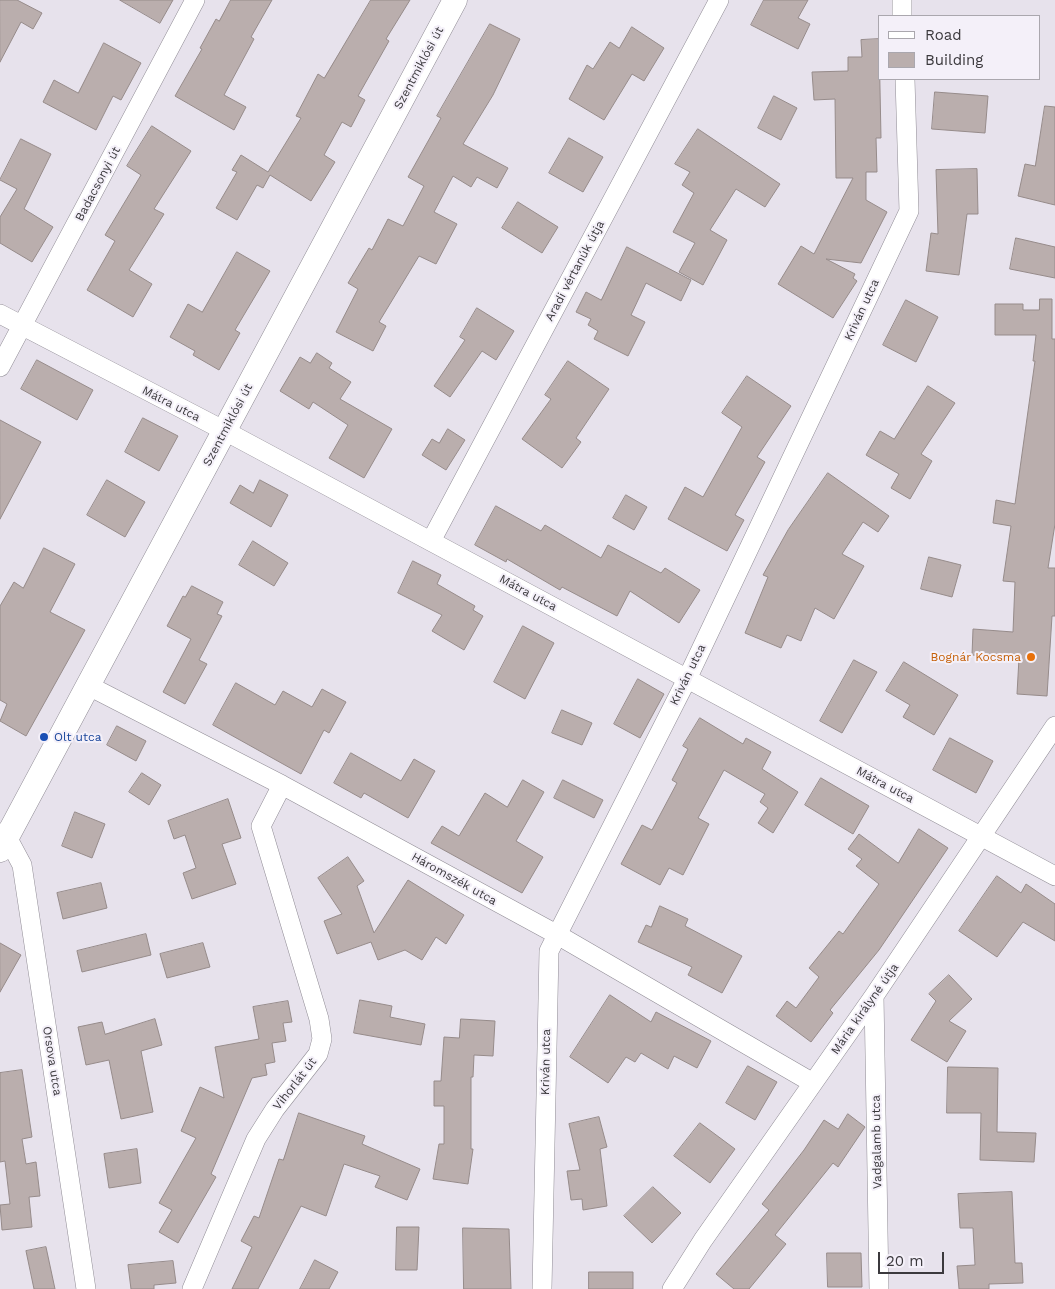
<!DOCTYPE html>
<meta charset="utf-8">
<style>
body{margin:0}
#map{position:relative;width:1055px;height:1289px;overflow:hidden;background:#e7e2ec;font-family:"Work Sans",sans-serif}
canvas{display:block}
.legend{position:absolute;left:878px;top:15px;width:162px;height:65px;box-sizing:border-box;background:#f4f0f9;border:1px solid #aaa7ae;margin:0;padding:6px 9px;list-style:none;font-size:15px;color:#3b393d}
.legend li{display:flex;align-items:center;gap:10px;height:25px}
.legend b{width:25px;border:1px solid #aaa7ae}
.scale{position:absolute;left:878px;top:1252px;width:66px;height:22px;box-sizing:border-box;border:2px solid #3b393d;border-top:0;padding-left:6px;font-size:15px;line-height:18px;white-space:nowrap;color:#3b393d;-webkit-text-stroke:4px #f4f0f9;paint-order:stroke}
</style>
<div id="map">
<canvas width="1055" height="1289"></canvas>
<ul class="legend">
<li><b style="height:6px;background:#fff"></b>Road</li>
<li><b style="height:14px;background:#baaead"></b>Building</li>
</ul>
<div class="scale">20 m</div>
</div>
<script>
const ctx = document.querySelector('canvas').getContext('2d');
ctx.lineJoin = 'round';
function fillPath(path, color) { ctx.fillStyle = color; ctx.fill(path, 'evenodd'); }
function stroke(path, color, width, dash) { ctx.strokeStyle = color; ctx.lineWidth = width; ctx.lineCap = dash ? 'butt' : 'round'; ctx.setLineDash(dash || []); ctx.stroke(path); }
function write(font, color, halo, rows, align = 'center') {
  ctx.font = font + ' "Work Sans",sans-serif'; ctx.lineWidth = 4; ctx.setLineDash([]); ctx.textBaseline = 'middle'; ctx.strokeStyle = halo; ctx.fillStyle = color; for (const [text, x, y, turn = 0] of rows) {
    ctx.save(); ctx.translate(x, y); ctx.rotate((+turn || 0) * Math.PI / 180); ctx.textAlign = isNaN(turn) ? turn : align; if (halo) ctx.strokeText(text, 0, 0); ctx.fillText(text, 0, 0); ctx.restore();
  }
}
const building = new Path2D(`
 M0,0H17L42,13L33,29L21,22L0,62Z
 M120,0H173L160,23Z
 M231,0H272L251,37L254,39L224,95L246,107L234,130L175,96L202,49L200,48L216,19L219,21Z
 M371,0H410L386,39L389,41L358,96L365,100L351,127L342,122L324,155L335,162L311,201L270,175L263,188L257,185L237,220L216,208L237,172L232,170L241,155L268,172L301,118L296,116L318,74L324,78Z
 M764,0H808L798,18L810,24L798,49L751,25Z
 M490,24L520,39L493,95L463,144L508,168L497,188L477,177L471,187L453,176L434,212L457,224L436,264L419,256L379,322L386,326L373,351L336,332L358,289L348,283L369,248L372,250L388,219L403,226L424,186L408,177L441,118L437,116Z
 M632,27L664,48L644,81L632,74L604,120L569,99L587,65L593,69L610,42L619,48Z
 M879,39L881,138H876L877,172H866V200L887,212L861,263L826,259L855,274L853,278L857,281L833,318L778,284L801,246L814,254L853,178H836L835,99L814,100L812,72L848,71V57H862L861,40Z
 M104,43L141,63L121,100L113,96L96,130L43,102L54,80L78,93Z
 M935,92L988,96L985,133L932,129Z
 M774,96L797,108L781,140L758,128Z
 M1045,106L1055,107V205L1018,196L1025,164L1035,166Z
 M152,126L191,151L154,209L164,214L129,270L152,284L133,317L87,290L115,241L105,235L141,175L127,166Z
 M698,129L780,184L765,207L736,189L710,230L727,240L703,285L679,272L695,243L673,232L694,193L682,185L690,172L675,164Z
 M569,138L603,157L583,192L549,173Z
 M21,139L51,154L24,209L53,227L32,262L0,243V217L17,189L0,180Z
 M977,169L978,214H967L959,275L926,271L931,233L938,234L936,170Z
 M518,202L558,227L542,253L502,228Z
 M1016,238L1055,247V278L1010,269Z
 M627,247L691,280L681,301L646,283L631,315L645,322L628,356L594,339L598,331L588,325L591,319L576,312L586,292L601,300Z
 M237,252L270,271L235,330L240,333L219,370L193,355L195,351L170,337L188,304L202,312Z
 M1040,299H1052V339H1055V524L1048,568H1055V616H1052L1047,696L1017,694L1019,658L972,655L973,629L1013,632L1015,582L1003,581L1011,526L993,523L996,500L1015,504L1035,361H1033L1036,335H995V304H1023V310H1039Z
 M906,300L938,317L916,362L883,345Z
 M477,308L514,331L496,360L482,351L450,397L434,386L465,340L460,337Z
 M317,353L332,363L329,368L351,382L340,399L392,429L364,478L329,458L348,425L313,402L309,409L280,391L300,357L310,363Z
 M37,360L93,390L77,420L21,389Z
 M568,361L609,389L576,438L581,442L562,468L522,439L551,399L545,395Z
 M747,376L791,406L757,457L765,462L735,515L744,520L727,551L668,519L685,487L703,497L742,427L722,413Z
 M928,386L955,403L921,454L932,461L910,499L891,488L899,474L866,455L880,431L894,439Z
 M143,418L178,436L159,471L125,452Z
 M0,420L41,442L0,519Z
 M448,429L465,440L446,470L422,455L432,439L439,443Z
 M828,473L889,516L878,532L863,522L842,554L864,566L834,619L815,608L801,641L787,635L781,648L745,633L768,577L763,575L788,530Z
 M107,480L145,502L125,537L87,515Z
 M260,480L288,495L271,527L230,503L240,485L253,493Z
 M626,495L647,507L634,530L613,518Z
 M496,506L541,531L545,525L601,558L608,545L661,573L665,568L700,590L679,623L630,591L617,616L562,587L560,590L507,559L506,562L475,545Z
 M253,541L288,563L274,586L239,565Z
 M44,548L75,564L50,612L85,630L26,736L0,721L7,704L0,700V606L14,582L23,588Z
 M929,557L961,565L952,597L921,589Z
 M413,561L441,575L437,584L475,606L473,610L483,616L464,650L432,631L442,615L398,593Z
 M192,586L223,602L217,614L222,616L199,660L207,664L185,704L163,692L191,639L167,626L183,596L185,597Z
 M523,626L554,643L525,699L494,682Z
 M854,660L877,672L842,733L820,721Z
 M904,662L958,695L934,735L903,717L910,705L886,691Z
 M638,679L664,694L640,738L614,724Z
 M236,683L275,705L283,691L312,707L322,689L346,702L329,733L324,730L301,774L213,725Z
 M562,710L592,723L582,745L552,733Z
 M700,718L743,744L746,738L771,752L762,769L798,792L773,833L758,823L768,808L760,802L765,794L724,770L698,818L709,824L683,875L669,868L660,885L621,864L642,825L652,830L677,783L672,780L688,749L683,746Z
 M117,726L146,741L136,761L107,745Z
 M950,738L993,761L976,793L933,770Z
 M351,753L401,781L414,759L435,771L408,818L364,793L361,798L334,783Z
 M142,773L161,785L149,805L129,792Z
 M821,778L869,806L853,834L805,805Z
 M523,780L544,792L516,841L543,857L522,893L431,843L442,826L459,836L485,793L507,807Z
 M563,780L603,800L594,818L554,798Z
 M228,799L241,838L222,844L236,884L192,899L183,873L196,868L185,835L174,839L168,821Z
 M75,812L105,824L92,858L62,846Z
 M919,829L948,848L879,950L830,1010L833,1013L811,1042L776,1016L787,1001L796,1008L819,977L809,968L839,931L843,934L879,884L856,866L862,859L848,849L859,834L898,863Z
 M348,857L364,881L357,886L374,933L408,880L464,915L446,944L436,937L422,960L405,950L378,960L371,942L337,954L324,921L342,914L318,878Z
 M997,876L1021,893L1026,884L1055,904V941L1023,922L997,957L959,931Z
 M101,883L107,908L63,919L57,893Z
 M660,906L688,919L685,926L742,956L722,993L688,975L692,967L638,942L646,925L651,927Z
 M146,934L151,955L82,972L77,951Z
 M0,943L21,955L0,992Z
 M203,943L210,967L167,978L160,954Z
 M949,975L972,999L949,1021L966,1031L947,1062L911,1040L936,1001L929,994Z
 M610,995L651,1022L656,1012L711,1041L697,1068L674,1056L668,1069L641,1053L635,1062L626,1057L608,1083L570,1057Z
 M360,1000L392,1006L390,1017L425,1024L421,1045L354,1033Z
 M288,1001L292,1022L283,1023L286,1041L272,1043L275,1062L265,1064L267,1075L252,1078L211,1174L216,1177L178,1243L159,1232L172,1210L159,1203L196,1138L181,1131L200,1087L224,1098L215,1047L259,1039L253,1007Z
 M155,1019L162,1045L141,1051L153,1112L121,1119L109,1060L86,1065L78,1027L102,1022L105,1034Z
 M461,1019L495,1021L493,1056L474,1055L473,1077H471V1149H473L468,1184L433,1179L439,1144H444V1106H434V1081H441L444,1037L459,1038Z
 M748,1066L777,1082L755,1120L726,1103Z
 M948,1067L998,1068L997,1132L1036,1133L1034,1162L980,1160L981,1113H947Z
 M22,1070L32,1137L22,1139L26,1164L36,1162L40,1196L29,1197L32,1227L2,1230L0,1205L10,1204L5,1161L0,1162V1073Z
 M299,1113L365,1136L362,1144L420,1169L407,1200L375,1187L380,1176L344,1164L326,1216L301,1206L258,1289H232L252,1247L241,1241L254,1216L259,1218L279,1159L283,1160Z
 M848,1114L865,1127L838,1167L833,1163L775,1235L786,1244L749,1289H734L716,1274L769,1210L762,1204L804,1150L824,1120L838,1129Z
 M599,1117L607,1147L600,1149L607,1206L583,1210L582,1199L571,1200L567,1171L580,1170L569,1124Z
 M700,1123L735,1149L710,1183L674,1156Z
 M137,1149L141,1183L109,1188L104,1154Z
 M653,1187L681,1213L652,1243L624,1216Z
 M1012,1192L1015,1263H1022L1023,1283L989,1284V1289H959L957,1266L975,1265L973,1228H960L958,1194Z
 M397,1227H419L417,1270H396Z
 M463,1228L509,1229L511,1289H464Z
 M46,1247L55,1289H34L26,1251Z
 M827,1253H861L862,1287H828Z
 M315,1260L338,1272L329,1289H300Z
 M173,1261L176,1283L154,1285V1289H131L128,1265Z
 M589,1272H633V1289H589Z`);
fillPath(building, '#baaead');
stroke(building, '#968b8a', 1);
const minor = new Path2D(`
 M902,0V16
 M0,314L225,431L1055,876
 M0,367L195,0
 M431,541L719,0
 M89,686L282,785L556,934L813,1083
 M0,833L7,837L22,865L86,1289
 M874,996L879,1289
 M192,1289L256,1139L275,1109L318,1054L322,1039L319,1019L261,826L282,785
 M542,1289L549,951L687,679L909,211L905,79
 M672,1289L703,1240L874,996L1055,726`);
const tertiary = new Path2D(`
 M0,850L455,0`);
stroke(minor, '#908c95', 20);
stroke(tertiary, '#908c95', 25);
stroke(minor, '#fff', 19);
stroke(tertiary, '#fff', 24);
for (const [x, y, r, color] of [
 [1031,657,5,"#e8710a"],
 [44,737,5,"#1a4fb4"]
]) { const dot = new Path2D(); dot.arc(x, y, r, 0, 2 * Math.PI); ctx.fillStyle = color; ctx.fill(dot); stroke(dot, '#f4f0f9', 2); }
write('12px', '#3b393d', '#f4f0f9', [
 ["Szentmiklósi út",419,68,-62],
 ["Badacsonyi út",98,184,-62],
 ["Aradi vértanúk útja",575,271,-62],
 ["Kriván utca",862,310,-65],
 ["Mátra utca",171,404,27],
 ["Szentmiklósi út",228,425,-62],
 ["Mátra utca",528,593,28],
 ["Kriván utca",688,675,-64],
 ["Mátra utca",885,785,28],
 ["Háromszék utca",454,879,29],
 ["Mária királyné útja",865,1009,-55],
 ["Orsova utca",52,1061,81],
 ["Kriván utca",546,1062,-89],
 ["Vihorlát út",295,1084,-52],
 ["Vadgalamb utca",877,1142,-91]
]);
write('12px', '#c56008', '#f4f0f9', [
 ["Bognár Kocsma",1021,657]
], 'right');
write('12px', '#164399', '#f4f0f9', [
 ["Olt utca",54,737]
], 'left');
</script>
